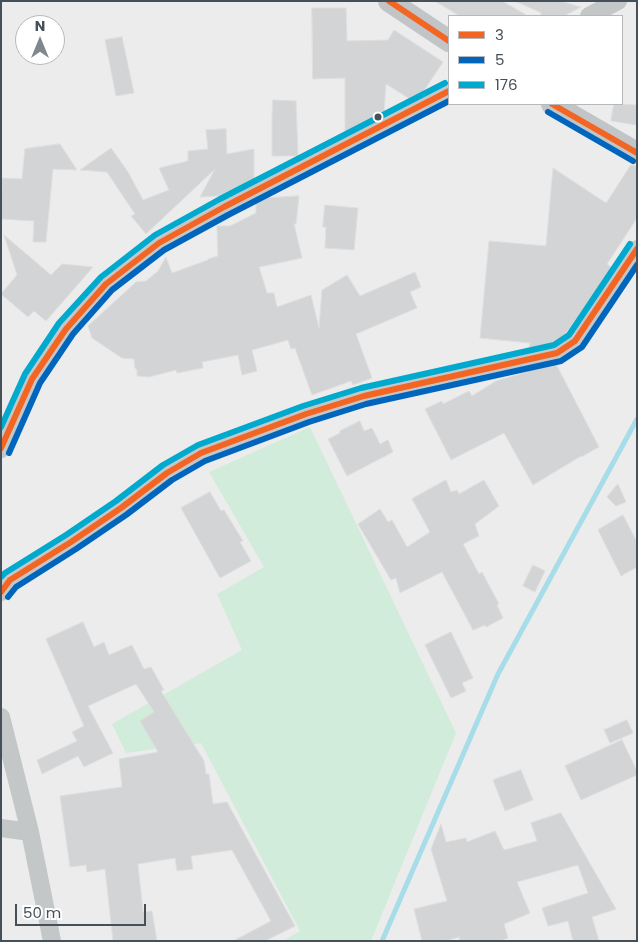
<!DOCTYPE html>
<style>
body{margin:0}
#map{position:relative;width:638px;height:942px;overflow:hidden;background:#edecec;font-family:Poppins,sans-serif}
canvas{display:block}
.frame{position:absolute;inset:0;border:2px solid #455058;pointer-events:none}
.legend{position:absolute;left:448px;top:15px;width:175px;height:90px;box-sizing:border-box;background:#fff;border:1px solid #b5b9bc;margin:0;padding:6px 9px;list-style:none;font-size:15px;color:#455058}
.legend li{display:flex;align-items:center;gap:10px;height:25px}
.legend b{width:25px;border:1px solid #b5b9bc}
.north{position:absolute;left:15px;top:15px;width:50px;height:50px;box-sizing:border-box;background:#fff;border:1px solid #b5b9bc;border-radius:50%;rotate:0deg;font-size:14px;font-weight:700;line-height:20px;text-align:center;color:#455058}
.north::after{content:'';display:block;margin:auto;width:18px;height:22px;background:#80878c;clip-path:polygon(50% 0,100% 100%,50% 72%,0 100%)}
.scale{position:absolute;left:15px;top:904px;width:131px;height:22px;box-sizing:border-box;border:2px solid #455058;border-top:0;padding-left:6px;font-size:15px;line-height:18px;white-space:nowrap;color:#455058;-webkit-text-stroke:4px #fff;paint-order:stroke}
</style>
<div id="map">
<canvas width="638" height="942"></canvas>
<div class="frame"></div>
<ul class="legend">
<li><b style="height:6px;background:#f26522"></b>3</li>
<li><b style="height:6px;background:#0065bd"></b>5</li>
<li><b style="height:6px;background:#00a9ce"></b>176</li>
</ul>
<div class="north">N</div>
<div class="scale">50 m</div>
</div>
<script>
const ctx = document.querySelector('canvas').getContext('2d');
ctx.lineJoin = 'round';
function fillPath(path, color) { ctx.fillStyle = color; ctx.fill(path, 'evenodd'); }
function stroke(path, color, width, dash) { ctx.strokeStyle = color; ctx.lineWidth = width; ctx.lineCap = dash ? 'butt' : 'round'; ctx.setLineDash(dash || []); ctx.stroke(path); }
fillPath(new Path2D(`
 M310,427L456,733L371,941H283L300,931L201,743L126,753L112,724L242,650L217,594L264,567L209,472Z`), '#d1ecda');
stroke(new Path2D(`
 M382,941L498,674L637,419`), '#a7dde8', 5);
const building = new Path2D(`
 M435,1H502L528,16H460Z
 M515,1H560L581,7L564,16H541V13Z
 M312,8H346L347,41L388,40L394,30L443,62L423,92L410,99L386,84L384,112L345,133V78L313,79Z
 M122,37L134,93L116,96L105,40Z
 M273,100L296,101L298,156H272V119Z
 M614,104L637,105V125L611,121Z
 M226,129L227,154L254,149V180L218,196L200,197L215,169L146,234L131,216L135,214L107,172L80,170L111,148L128,172L143,200L169,190L159,168L188,161V151L208,149L206,130Z
 M60,144L77,170L53,169L46,242H33L34,221L1,219L2,178L22,179L25,149Z
 M631,165L637,166V218L607,264L612,268L564,336L553,343L529,348L530,343L480,338L489,241L546,246L553,168L606,203Z
 M299,196L296,224H294L302,258L259,267L267,293H274L277,307L311,295L319,328L322,290L347,275L360,296L415,272L421,287L410,292L417,308L356,334L372,378L353,385L351,381L312,395L295,348L291,349L288,340L252,350L257,371L242,375L238,355L202,362L203,368L177,373L176,370L149,377L137,376V370L135,368L134,359L122,358L92,338L88,326L136,282L146,281L158,271L166,257L172,273L208,260V259L218,256L217,226H230L256,213V203L267,198Z
 M325,205L358,208L354,250L325,248L326,227H323Z
 M4,235L51,275L62,264L93,267L46,321L34,311L28,317L1,294L17,275Z
 M556,364L599,447L581,457V456L533,485L504,433L451,460L425,409L442,401L443,404L469,391L472,396L496,381L527,372L528,370Z
 M360,421L364,431L372,428L380,444L388,440L393,452L347,476L328,439L340,433V431Z
 M446,480L451,492L457,490L459,494L484,480L499,506L475,524L479,536L463,544L479,574L482,572L499,604L497,605L503,618L486,627L485,625L473,630L442,572L400,593L396,578L391,580L358,524L380,509L388,522L392,520L407,547L430,532L412,499Z
 M618,484L626,502L616,506L607,497Z
 M210,492L221,511L224,510L243,541L240,542L251,561L220,578L181,508Z
 M623,515L637,542V567L621,576L598,530Z
 M533,565L545,571L535,592L523,586Z
 M83,622L94,647L104,642L109,655L132,645L144,669L151,667L164,690L161,691L204,761L206,774H209L213,804L227,802L295,926L265,941H233L271,921L232,850L191,856L193,869L177,871L175,858L138,864L143,912L152,911L157,941H113L105,869L87,872L86,865L70,867L60,796L122,787L119,759L158,752L140,721L154,712L136,684L88,706L113,753L84,767L78,756L42,774L37,760L77,741L72,732L84,726L46,639Z
 M451,632L473,678L462,683L466,691L451,698L425,645Z
 M627,720L633,733L610,743L604,730Z
 M622,740L637,771V775L581,800L565,766Z
 M521,770L533,800L505,811L493,780Z
 M561,813L616,909L592,917L599,941H573L568,921L548,926L542,908L588,893L578,865L517,882L530,913L504,924L508,938L500,941H460L459,937L445,941H422L414,909L447,901L431,849L441,824L446,842L466,838L467,842L495,831L504,850L537,841L531,823Z`);
fillPath(building, '#d3d4d5');
stroke(building, '#dededf', 1);
stroke(new Path2D(`
 M589,16L618,1
 M1,449L32,379L66,329L106,284L159,243L224,207L449,91
 M1,592L10,580L71,542L121,508L167,473L201,453L306,414L364,396L410,385L557,353L575,341L637,249
 M1,717L30,832L52,941
 M1,828L30,832`), '#c4c7c8', 18);
stroke(new Path2D(`
 M389,1L449,41
 M552,104L637,153`), '#c2c5c8', 22);
stroke(new Path2D(`
 M389,1L449,41
 M552,104L637,153
 M1,448L32,379L66,329L106,284L159,243L224,207L449,91
 M1,592L10,580L71,542L121,508L167,473L201,453L306,414L364,396L557,353L575,341L637,249`), '#f26522', 6);
stroke(new Path2D(`
 M548,112L633,161
 M9,453L40,383L73,334L112,290L164,250L228,215L449,101
 M8,597L16,587L76,549L126,515L172,480L205,461L309,422L366,404L561,361L582,347L637,265`), '#0065bd', 6);
stroke(new Path2D(`
 M1,427L25,374L59,323L101,277L155,235L220,199L445,83
 M1,577L5,573L66,535L116,501L163,465L198,445L303,406L361,388L554,345L569,335L630,244`), '#00a9ce', 6);
for (const [x, y, r, color] of [
 [378,117,4.5,"#455058"]
]) { const dot = new Path2D(); dot.arc(x, y, r, 0, 2 * Math.PI); ctx.fillStyle = color; ctx.fill(dot); stroke(dot, '#fff', 2); }
</script>
